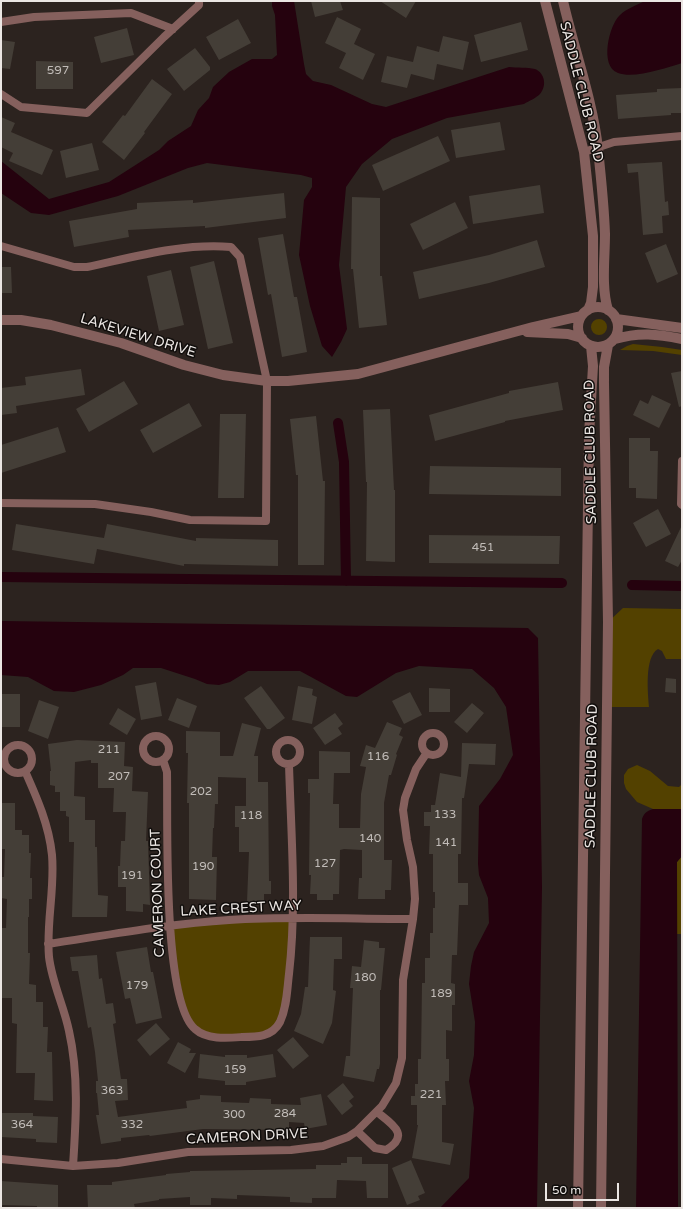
<!DOCTYPE html>
<style>
body{margin:0}
#map{position:relative;width:683px;height:1209px;overflow:hidden;background:#2c231f;font-family:"Varela Round",sans-serif}
canvas{display:block}
.frame{position:absolute;inset:0;border:2px solid #ebe6e3;pointer-events:none}
.scale{position:absolute;left:545px;top:1183px;width:74px;height:18px;box-sizing:border-box;border:2px solid #ebe6e3;border-top:0;padding-left:5px;font-size:12px;line-height:14px;white-space:nowrap;color:#ebe6e3;-webkit-text-stroke:3px #110e0c;paint-order:stroke}
</style>
<div id="map">
<canvas width="683" height="1209"></canvas>
<div class="frame"></div>
<div class="scale">50 m</div>
</div>
<script>
const ctx = document.querySelector('canvas').getContext('2d');
ctx.lineJoin = 'round';
function fillPath(path, color) { ctx.fillStyle = color; ctx.fill(path, 'evenodd'); }
function stroke(path, color, width, dash) { ctx.strokeStyle = color; ctx.lineWidth = width; ctx.lineCap = dash ? 'butt' : 'round'; ctx.setLineDash(dash || []); ctx.stroke(path); }
function write(font, color, halo, rows, align = 'center') {
  ctx.font = font + ' "Varela Round",sans-serif'; ctx.lineWidth = 3; ctx.setLineDash([]); ctx.textBaseline = 'middle'; ctx.strokeStyle = halo; ctx.fillStyle = color; for (const [text, x, y, turn = 0] of rows) {
    ctx.save(); ctx.translate(x, y); ctx.rotate((+turn || 0) * Math.PI / 180); ctx.textAlign = isNaN(turn) ? turn : align; if (halo) ctx.strokeText(text, 0, 0); ctx.fillText(text, 0, 0); ctx.restore();
  }
}
fillPath(new Path2D(`
 M591 327a8 8 0 1 1 16 0a8 8 0 1 1-16 0Z
 M633,344L662,347L682,350V355L653,351L620,350L627,346Z
 M623,608L682,609V659H666L662,651L658,649C644,657 648,694 649,707H607L608,622Z
 M637,765L650,771L668,786L679,787L682,784V809H653L637,802L626,789L624,783V775L628,769Z
 M682,856V934H677V862Z
 M293,918L285,1009L270,1033L208,1036L188,1022L169,926Z`), '#534100');
fillPath(new Path2D(`
 M272,1H294L304,64L306,74L313,81L331,85L372,104L386,107L509,67C517,68 527,67 535,69C545,73 547,86 540,94C536,98 529,101 524,104L447,118L392,139L362,164L346,187L339,265L347,329L341,342L332,357L322,346L310,306L299,255L304,200L312,187V178L301,175L207,163L188,168L118,196L49,215L31,213L1,193V161L49,199L109,182L159,150L168,141L191,126L198,110L209,98L213,87L229,72L252,59H272L277,55L275,15L272,6Z
 M645,1H682V63C666,68 634,79 618,73C599,66 609,25 620,15C626,9 637,5 645,1Z
 M1,621L528,628L538,638L542,887L537,1208H440L469,1178L474,1108L469,1081L474,1055L475,1022L469,984L471,966L474,952L489,923L488,898L479,875L478,864L479,806L500,779L513,755L506,707L494,688L472,669L419,666L396,673L357,697L346,696L300,671H248L230,682L219,685L207,684L195,679L161,668H133L123,675L101,685L74,692L54,691L28,677L1,675Z
 M653,809H682V856L677,862L678,1208H636L642,819C644,813 647,811 653,809Z`), '#25020e');
stroke(new Path2D(`
 M338,423L344,462L346,581
 M1,577L562,583
 M632,585L682,586`), '#25020e', 10);
fillPath(new Path2D(`
 M311,1H340L343,10L315,17Z
 M380,1H416L406,18Z
 M337,17L361,29L354,44L375,54L363,80L339,68L346,53L325,43Z
 M238,19L251,43L219,60L206,37Z
 M521,22L528,50L481,62L474,35Z
 M127,28L134,55L101,63L94,37Z
 M443,36L469,42L463,70L437,64L434,80L411,74L407,88L381,82L387,56L413,62L417,46L439,52Z
 M1,40L15,42L10,69L1,68Z
 M195,48L210,67V70L184,91L167,69Z
 M36,61L73,62V89H36Z
 M152,79L172,94L144,132L145,133L124,160L102,142L123,115L125,116Z
 M682,88V113H671V115L618,119L616,95L657,92V89Z
 M1,117L15,123L11,132L53,150L42,175L9,161L13,153L1,147Z
 M500,122L505,150L456,158L451,130Z
 M438,136L450,161L383,191L372,165Z
 M92,143L99,170L66,178L60,151Z
 M662,162L665,202L668,201L669,215L662,216L663,233L643,235L638,172L628,173L627,164Z
 M540,185L544,213L473,224L469,196Z
 M284,193L286,218L205,228V226L128,230L129,237L74,247L69,221L137,209V203L193,200V203Z
 M352,197L380,198V276H382L387,325L359,328L353,269H351Z
 M455,202L468,228L423,250L410,224Z
 M283,234L294,297H297L307,352L282,357L271,294L268,295L258,238Z
 M537,240L545,267L489,283L419,299L413,272L489,255Z
 M666,244L678,274L657,283L645,253Z
 M214,261L233,343L208,349L190,267Z
 M1,267H11L12,293H1Z
 M171,270L184,325L159,331L147,276Z
 M81,369L85,395L16,406L17,413L1,415V388L26,385L25,377Z
 M682,371V406L679,407L671,373Z
 M124,381L138,404L89,432L76,409Z
 M558,382L563,410L505,421V422L435,441L429,415L509,393V391Z
 M652,395L671,404L659,428L633,415L640,400L648,404Z
 M189,403L202,426L153,453L140,430Z
 M390,409L394,490H395V562L366,561L367,482H366L363,410Z
 M220,414H246L244,498H218Z
 M316,416L323,481H325L324,565H298V475H296L290,419Z
 M58,427L66,452L1,473V445Z
 M629,438H650V451H658L657,499L636,498V488H629Z
 M430,466L561,468V496L429,494Z
 M658,509L671,534L646,547L633,523Z
 M16,524L104,538L107,524L196,541V538L278,540V566L184,564V566L97,549L94,564L12,550Z
 M682,525V560L678,567L665,561Z
 M429,535L560,536L559,564L429,563Z
 M666,678L676,679V693L665,692Z
 M156,682L162,716L141,720L135,686Z
 M261,686L285,718L270,729H267L244,698Z
 M298,686L313,689L312,695L317,697L312,724L292,720Z
 M429,688L450,689V712H429Z
 M410,692L422,715L404,724L392,701Z
 M1,694H20V727H1Z
 M177,698L197,706L189,728L168,720Z
 M39,700L59,707L48,739L28,731Z
 M472,703L484,713L467,733L454,722Z
 M118,708L136,719L127,735L109,724Z
 M335,713L343,724L338,728L342,734L325,745L313,728Z
 M387,722L402,728L399,735L403,737L396,754L397,755L391,775H389L384,803V860H392L391,890H385V899H358L359,878H362V850L344,849L340,850L339,894H333V900H317V894H310L311,875H309L310,793H308V779H319V751L350,752V773H334L333,804H339V828H360L361,794L366,767L360,766L366,745L375,748Z
 M242,723L261,728L254,756H258V782H268L269,881H271V894H264V902H247L249,852H239V827H235V806H246V778L218,777V804H215L214,828H213L212,857H217L216,900L189,899V803H187L188,753H186V731L220,732V756H233Z
 M77,740L125,742L124,766L133,767L132,791L148,792L146,841H148L150,905L143,904V912L126,911V887H118V866H120L121,841H125L126,812H113L114,788H98V763H91V760L75,762L74,796L85,797V820H95V847H97L98,895L108,896L107,917H72L74,842H69V817L66,816V811H60V792H55V786L50,785V771H51L48,744Z
 M462,743L496,744L495,765L469,764L464,798H462L461,854H458V883H468V905H459L457,955H452L451,983L455,984V1005H452V1031L446,1030V1059H449V1081H445L446,1105H442V1142L454,1144L450,1165L412,1158L418,1125H417V1105H411V1096H415V1084H418V1059H421L422,983H425V958H430V933H433V908H435V892H433V854H429L430,826H424V812H431V805H435L440,773L461,777Z
 M1,803H15V830H22V835H29V853H31L30,878H32V899H29V917H28V953H30L29,984L36,985V1002H43V1027H48L47,1052H52L53,1101L34,1100L35,1073H16L17,1024L12,1023V998H1L2,949H1V928H6L7,899L1,898V877H4L5,849H1Z
 M310,937H342V959H334L333,990L336,991L332,1023L323,1044L294,1031L301,1014L305,987H308Z
 M364,940L379,942V948H385L381,990H380V1064L379,1069H377L374,1082L343,1076L346,1056H350L353,988H350L352,966L361,967Z
 M147,947L151,972H153L162,1018L136,1024L130,998L125,999L116,952Z
 M97,955L99,979L102,978L106,1004L113,1003L116,1023L113,1024L121,1079H127L128,1100L115,1101L118,1117L187,1108L186,1101L200,1099V1095L221,1096V1102L249,1103L250,1098L271,1099V1104L301,1105L300,1098L321,1094L327,1125L305,1129L304,1123L289,1122V1130L203,1129L150,1136L149,1135L121,1138V1141L101,1144L96,1115H99L97,1093H96V1081H98L95,1052L91,1027L88,1028L78,971H72L70,957Z
 M156,1023L170,1039L150,1056L137,1040Z
 M293,1037L309,1056L293,1069L277,1050Z
 M178,1042L191,1049L189,1053H196L185,1073L167,1063Z
 M200,1054L225,1057V1055H247V1058L273,1054L276,1077L246,1082V1085H225V1081L198,1078Z
 M343,1083L354,1097L349,1101L353,1106L342,1115L327,1096Z
 M1,1113H33V1116L58,1117L57,1143L36,1142V1139L1,1137Z
 M347,1157H362V1164H388V1198H367L366,1181L337,1180L336,1198H312V1203L290,1202V1197L237,1195V1199L211,1198V1205H190V1197L159,1199V1200L134,1204L135,1208H88L87,1185H112V1182L166,1175V1174L190,1172V1171L316,1169V1165H341V1163H347Z
 M411,1160L425,1193L418,1196L420,1200L407,1205L392,1168Z
 M1,1181L58,1185V1208H37V1206L1,1205Z`), '#443e37');
stroke(new Path2D(`
 M1,22L34,17L131,13L173,29
 M1,94L21,107L87,113L164,37L199,5V1
 M584,152L614,142L682,136
 M1,246L74,267H87C134,257 182,243 231,247L240,257L267,381L266,521L190,520L151,512L95,504L1,503
 M682,461L681,504L682,505
 M422 744a11 11 0 1 1 22 0a11 11 0 1 1-22 0Z
 M143 749a13 13 0 1 1 26 0a13 13 0 1 1-26 0Z
 M276 752a12 12 0 1 1 24 0a12 12 0 1 1-24 0Z
 M4 759a14 14 0 1 1 28 0a14 14 0 1 1-28 0Z
 M163,760L167,772C168,819 162,1002 195,1029C207,1040 228,1038 242,1037C257,1037 272,1037 280,1022C287,1007 287,990 289,974C297,904 291,834 289,764
 M25,771C37,798 49,825 52,855C55,889 46,923 49,957C52,983 64,1006 69,1031C79,1075 76,1121 73,1166
 M48,944C108,935 168,924 229,920C290,916 352,919 413,919
 M357,1131L375,1148L386,1150C411,1135 392,1124 377,1112
 M1,1159L73,1166L118,1163L188,1152L291,1150L323,1146L348,1137L357,1131L382,1106L396,1083L402,1058L403,980L413,919L415,899L413,867L407,840L403,810L405,798L416,769L426,754`), '#85605d', 8);
stroke(new Path2D(`
 M545,1L584,152L593,236V287L591,303L588,310
 M563,1C574,49 593,101 598,149C601,177 604,206 605,234C605,259 601,286 608,310
 M578 327a20 20 0 1 1 40 0a20 20 0 1 1-40 0Z
 M616,319L682,328
 M1,320H21L51,325L121,343L184,365L223,375L267,381H288L358,374L533,327L581,316
 M527,332L568,334L582,338
 M615,339C639,332 657,334 682,339
 M578,1208L589,435L593,366L591,346
 M601,1208L608,622L604,383V367L608,345`), '#85605d', 10);
write('12px', '#c1bcb8', null, [
 ["597",58,71],
 ["451",483,548],
 ["211",109,750],
 ["116",378,757],
 ["207",119,777],
 ["202",201,792],
 ["133",445,815],
 ["118",251,816],
 ["140",370,839],
 ["141",446,843],
 ["127",325,864],
 ["190",203,867],
 ["191",132,876],
 ["180",365,978],
 ["179",137,986],
 ["189",441,994],
 ["159",235,1070],
 ["363",112,1091],
 ["221",431,1095],
 ["284",285,1114],
 ["300",234,1115],
 ["364",22,1125],
 ["332",132,1125]
]);
write('14px', '#ebe6e3', '#110e0c', [
 ["SADDLE CLUB ROAD",581,92,76],
 ["LAKEVIEW DRIVE",138,336,17],
 ["SADDLE CLUB ROAD",591,452,-91],
 ["SADDLE CLUB ROAD",592,776,-89],
 ["CAMERON COURT",158,893,-92],
 ["LAKE CREST WAY",241,909,-3],
 ["CAMERON DRIVE",247,1137,-3]
]);
</script>
